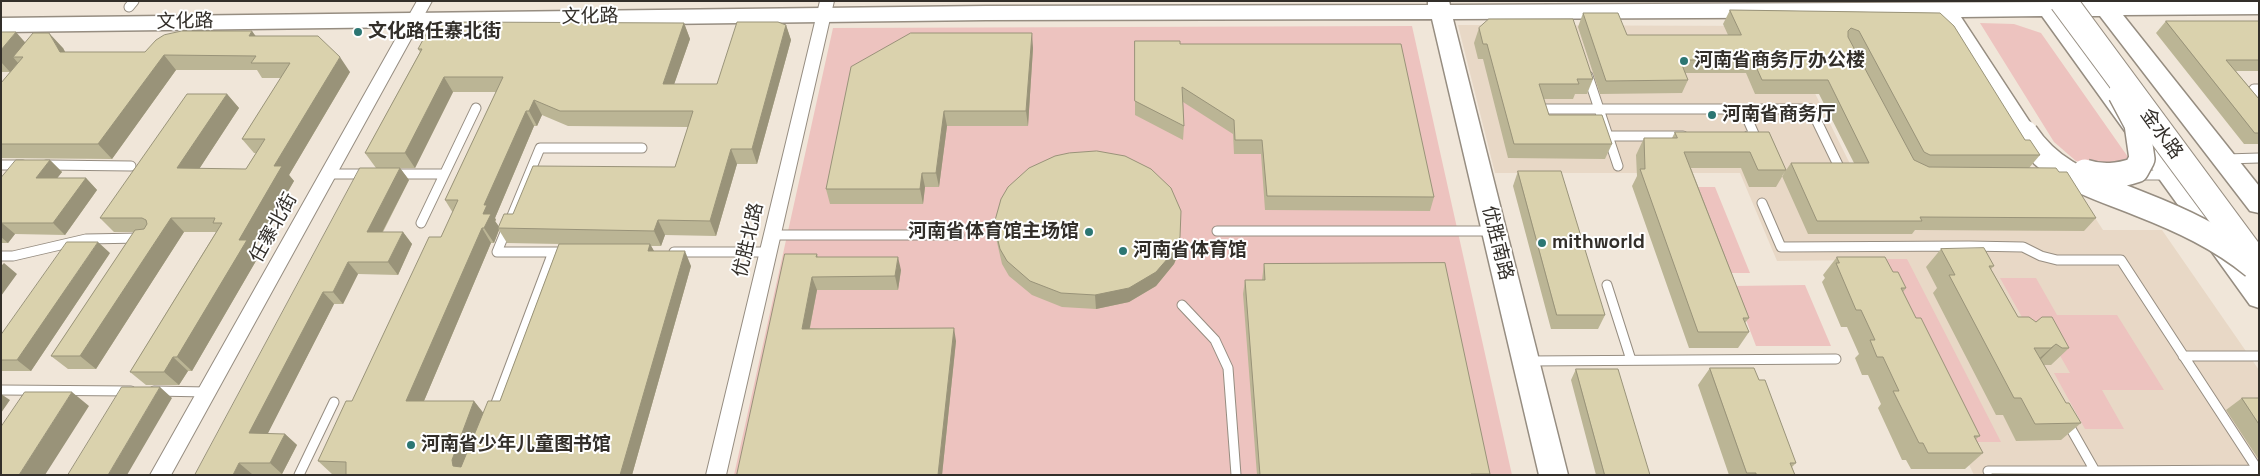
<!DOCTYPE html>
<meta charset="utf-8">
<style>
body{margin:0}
#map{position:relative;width:2260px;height:476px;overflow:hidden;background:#f0e6d9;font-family:"Space Grotesk",sans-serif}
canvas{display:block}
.frame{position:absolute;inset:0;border:2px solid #332f2a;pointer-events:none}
</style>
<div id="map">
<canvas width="2260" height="476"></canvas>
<div class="frame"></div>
</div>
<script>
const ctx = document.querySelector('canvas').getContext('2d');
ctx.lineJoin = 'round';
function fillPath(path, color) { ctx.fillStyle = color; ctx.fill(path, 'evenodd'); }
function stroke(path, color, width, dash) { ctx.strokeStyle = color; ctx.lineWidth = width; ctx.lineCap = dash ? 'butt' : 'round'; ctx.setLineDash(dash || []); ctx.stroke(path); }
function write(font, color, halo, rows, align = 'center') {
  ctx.font = font + ' "Space Grotesk","Noto Sans SC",sans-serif'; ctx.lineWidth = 4; ctx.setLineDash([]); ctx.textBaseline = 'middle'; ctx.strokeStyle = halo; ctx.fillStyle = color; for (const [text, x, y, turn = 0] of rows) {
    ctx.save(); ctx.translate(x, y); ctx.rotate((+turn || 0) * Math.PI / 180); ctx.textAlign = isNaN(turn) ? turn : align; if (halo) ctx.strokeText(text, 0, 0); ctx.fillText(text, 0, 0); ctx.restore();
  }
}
fillPath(new Path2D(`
 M1458,25L1770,26L1797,57L1855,174L2079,193L2103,230H2162L2259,370V475H1974L1870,260L1777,261L1740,173H1495Z`), '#e8d8c6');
fillPath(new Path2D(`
 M1980,23L2014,24L2041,33L2128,157L2117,167L2095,166L2076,161L2054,142Z
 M1412,26L1512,475H734L833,28Z
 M1694,187H1715L1750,273H1728Z
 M1877,259H1907L2001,442H1967Z
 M2000,278H2036L2057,315H2117L2164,390H2102L2124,429H2085L2054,373H2070L2043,326H2027Z
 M1805,285L1831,346H1756L1733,286Z`), '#edc3bf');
const lane = new Path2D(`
 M129,7L134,1
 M1588,76L1599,109H1811L1839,167
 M2259,89H2254L2259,94
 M1545,109H1599L1618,166
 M1743,109L1755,136H1748
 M1608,136H1683
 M2226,159L2259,158
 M1,165H23
 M46,165L131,166
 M328,174H367
 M395,174H444
 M2137,175H2167
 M1762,203L1781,247L1969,246
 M421,223L476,108
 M1217,231H1492
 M772,235H959
 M566,252H497L540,148H642
 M674,252H768
 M1,256H13L86,239L141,238
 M1976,257L1969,246L2023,247L2041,256L2057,260H2121L2258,470L2095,471L2066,420
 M1607,285L1631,360
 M1182,305L1215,340L1228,368L1236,475
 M2183,356H2259
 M1529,361L1836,359
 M1,390L131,391
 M154,391L207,392
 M493,411L553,252
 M1988,471H2095
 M299,475L334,402`);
const street = new Path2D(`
 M417,1H432L171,475H150Z
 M820,1H834L726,475H706Z`);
const secondary = new Path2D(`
 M1428,1H1449L1450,5L2259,1V14L2123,15L2259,186V213L2250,211L2100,16H2064L2259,278V308L2250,305L2042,16L1961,17L2037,133L2033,139L2025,141L2017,139L1940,17L1453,19L1568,475H1539L1432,19L986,20L1,32V18L986,6L1428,5Z`);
stroke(lane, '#968d81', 11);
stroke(street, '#968d81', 2);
stroke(secondary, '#968d81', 3);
stroke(lane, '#fff', 9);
fillPath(street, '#fff');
fillPath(secondary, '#fff');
const secondaryBridge = new Path2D(`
 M2025,133C2054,177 2094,185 2140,204C2181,220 2220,238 2254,266
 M2085,172C2103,178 2118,176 2136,170L2142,159L2137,124L2121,94`);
const primaryBridge = new Path2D(`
 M2063,1L2259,266`);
stroke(secondaryBridge, '#968d81', 28, []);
stroke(primaryBridge, '#968d81', 29, []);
stroke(secondaryBridge, '#fff', 25);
stroke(primaryBridge, '#fff', 27);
fillPath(new Path2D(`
 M1730,10L1940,13L2025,140L2040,155L2029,168L2059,172L2096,218L2084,231L1915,230L1912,234H1808L1782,176L1791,163H1854L1819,94H1755L1746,73H1685L1688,80L1682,93L1600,94L1578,27L1583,13L1627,35H1728L1723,24Z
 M2166,21H2259V71H2236L2259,99V144H2244L2156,33Z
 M684,23L690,39L674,84H717L786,25L791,40L757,164H737L716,236L665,235L661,246H651L654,251L691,266L632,475L332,474L318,461L352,401L441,237L453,213L445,200L496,92H453L415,168H400L409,180L383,232H403L412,244L398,275L358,274L343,304H334L267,434H285L297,445L282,474L195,475L376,168L365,153L420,52L418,49ZM542,115L568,126L688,127L675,167L513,214L499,227L495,221L496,220L495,218L534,126H537ZM499,230L507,243L559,244L500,401L483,413L474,401H424L491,243H494Z
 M1479,28L1593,79L1587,94H1575L1573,99H1544L1549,115L1612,144L1605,159L1508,158L1483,59H1478L1474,43Z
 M1,32L25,42L63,48L65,52H145L256,36L350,72L289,175L294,181L255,248L260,254L192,371H188L179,385H146L130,372L216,232H184L96,369H68L51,356L134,232H114L100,218L227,94L239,108L199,169H246L256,153H254L242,139L281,78H262L257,70H176L112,159L1,158V83L10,72H1Z
 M1135,41L1180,44L1434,197L1430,211L1265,210L1261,154H1234L1233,134L1183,102L1184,126L1183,140L1135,115Z
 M1033,48L1028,126H947L939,187H925L923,204H830L826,189Z
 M1675,132H1769L1786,170L1776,187H1749L1741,168H1691L1749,318L1745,323L1749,332L1738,348H1689L1632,186L1637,176L1636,155L1644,138H1672Z
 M50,160L62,172L57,178H86L97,190L65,235L15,234L8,243H1V178Z
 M1518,171L1605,315L1598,329H1551L1513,186Z
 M994,224L1179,252L1174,264L1156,286L1129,302L1096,309L1062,307L1032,295L1009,276L1002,264L996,238Z
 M1941,249L1994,266L1991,269L2018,317L2069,348L2051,365H2044L2066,403L2081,423L2061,440L2016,441L2003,415H1996L1933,293L1937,288L1926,267Z
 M110,253L31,371H1V335Z
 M817,254L818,257L901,270L898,290H817L810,328L956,341L942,475H737Z
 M1837,257L1893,272L1906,288L1903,292L1916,318L1980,436L1976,439L1983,453L1965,469H1911L1906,460H1902L1878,408L1881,404L1868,375H1862L1855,358L1859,354L1847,327H1841L1822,282L1825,278L1823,275Z
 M1264,264L1490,474L1489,475H1257L1243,294L1245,280H1262Z
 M1710,368L1759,380L1796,463L1792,467L1795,475H1729L1698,385Z
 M1576,369L1650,475H1596L1571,380Z
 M2242,398H2259V460L2226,410Z`), '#bbb595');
fillPath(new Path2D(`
 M684,23L690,39L669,99L663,84Z
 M786,25L791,40L757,164L752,149Z
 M252,31L263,46L249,36Z
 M16,32L30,48L13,57L18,63L10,72L1,62V50Z
 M49,33L63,48L73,67L60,52Z
 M1032,33L1033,48L1028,126L1026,111Z
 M164,55L176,70L112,159L98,144Z
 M340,57L350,72L289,175L294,181L255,248L260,254L192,371L177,357L239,240L274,166Z
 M444,77L453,92L415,168L405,153Z
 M227,94L239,108L190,183L177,168Z
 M534,100L542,115L537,126L529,111Z
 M526,111L534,126L495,218L496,220L495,221L500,228H498L499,230L494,243L484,228L483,214L484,205Z
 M944,111L947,126L939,187L936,173Z
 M731,149L737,164L716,236L710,221Z
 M50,160L62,172L48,190L36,178Z
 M400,168L409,180L376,244L367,232Z
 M922,173L925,187L923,204L920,189Z
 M86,178L97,190L65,235L53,223Z
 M171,218L184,232L96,369L80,356Z
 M658,220L665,235L661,246L654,231Z
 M2,223L15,234L8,243L1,237V224Z
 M482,228L491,243L418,415L406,401Z
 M403,232L412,244L398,275L388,262Z
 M1180,237L1179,252L1174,264L1156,286L1129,302L1096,309L1095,295Z
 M98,242L110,253L31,371L17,360Z
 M650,244L658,258L648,251Z
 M685,251L691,266L632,475H620Z
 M898,257L901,270L898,290L895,276Z
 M348,262L358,274L343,304L333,292Z
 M4,263L17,274L1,296V266Z
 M812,277L817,290L807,342L802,329Z
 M323,292L334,304L262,445L249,433Z
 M954,328L956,341L942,475H938Z
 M2056,344L2038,362L2032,365L2051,348Z
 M173,357L188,371L179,385L164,372Z
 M160,387L172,398L127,475H108Z
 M72,392L89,406L45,475H19Z
 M1,394L10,400L1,413Z
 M474,401L485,415L463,473L453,466L452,460Z
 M285,434L297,445L282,474L270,463Z
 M239,463L252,474L251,475H233Z`), '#999379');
const building = new Path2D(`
 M1730,10L1940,13L1954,26L2025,140H2030L2040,155H1930L1924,152L1859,31L1851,28L1848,31V37L1914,160L1929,167L2056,168L2059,172H2067L2096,218L1920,217L1922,221H1817L1791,163H1869L1828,80H1762L1753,60H1680L1688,80L1606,81L1583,13H1618L1627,35H1741Z
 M1489,19H1573L1593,79H1577L1579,84H1539L1549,115H1602L1612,144H1514L1487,44H1483L1479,28Z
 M2166,21H2259V60H2226L2259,99V133H2255Z
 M452,22L684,23L663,84H717L737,22H778L786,25L752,149H731L710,221L658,220L654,231L498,228L504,214H513L533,166L675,167L693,111H560L534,100L529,111H526L484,205H487L483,214H491L484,228H482L406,401H474L452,460L453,466L461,467L488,401H500L559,244H650L648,251H685L620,475H346V462L318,461L346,401H352L429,237H441L458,200H445L503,77H444L405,153H365L422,49H418L430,27Z
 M182,31H252L249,36H318L340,57L274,166H282L239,240H247L177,357H173L164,372H130L222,223H213L215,218H171L80,356H51L135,230L144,229L147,224L146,220L142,218H100L187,94H227L177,168L246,169L265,139H242L290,63H251L256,56L164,55L98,144H1V83L23,57H13L33,33H49L60,52H145L156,40L164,35Z
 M1,32H16L1,50Z
 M911,33H1032L1026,111H944L936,173H922L920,189H826L851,67Z
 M1135,41H1180V44H1401L1434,197L1267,196L1262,140H1235L1234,120L1182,87L1184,126L1135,101Z
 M1675,132H1769L1786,170H1758L1750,152H1684L1749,318H1743L1749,332H1698L1640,169H1645L1644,138H1677Z
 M1097,151L1125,156L1151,169L1171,188L1181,211L1180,237L1175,250L1156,272L1129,288L1095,295L1061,293L1030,281L1007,261L1000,249L994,224L1001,199L1008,187L1029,168L1055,156L1069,153Z
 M16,160H50L36,178H86L53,223H2L1,224V178Z
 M360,168H400L367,232H403L388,262H348L333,292H323L249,433L285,434L270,463H239L233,475H195Z
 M1518,171H1561L1605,315H1557Z
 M67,242H98L17,360H1V335Z
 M1984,248L1994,266H1989L2018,317H2029L2036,322L2042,317H2052L2069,348H2062L2056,344L2051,348H2034L2066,403H2069L2081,423L2035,424L2021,398H2014L1949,275H1955L1941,249Z
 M785,254H817L816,257H898L895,276L812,277L802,329L954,328L938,475H737Z
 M1837,257H1885L1893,272H1898L1906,288H1901L1916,318H1921L1980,436H1974L1983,453H1928L1923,443H1919L1893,391H1899L1883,357H1877L1870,340H1875L1861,310H1856L1836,263H1839Z
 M1445,263L1490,474H1471V475H1260L1245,280H1265L1264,264Z
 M1710,368H1754L1759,380H1765L1796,463H1790L1795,475H1756V473H1747Z
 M1576,369H1618L1650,475H1605Z
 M122,387H160L108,475H68Z
 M25,392H72L19,475H1V427Z
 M2242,398H2259V424Z
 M1992,474L2210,475H1992Z`);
fillPath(building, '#dad2ad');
stroke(building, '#999379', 1);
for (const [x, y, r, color] of [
 [358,32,5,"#2c7673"],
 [1684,61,5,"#2c7673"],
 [1712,115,5,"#2c7673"],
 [1089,232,5,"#2c7673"],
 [1542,243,5,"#2c7673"],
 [1123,251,5,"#2c7673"],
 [411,445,5,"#2c7673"]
]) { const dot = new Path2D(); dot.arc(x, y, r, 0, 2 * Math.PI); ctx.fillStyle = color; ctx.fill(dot); stroke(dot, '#fff', 2); }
write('19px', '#332f2a', '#fff', [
 ["文化路",590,17,-1],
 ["文化路",185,22,-1],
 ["金水路",2161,134,54],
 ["任寨北街",274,228,-61],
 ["优胜北路",749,240,-77],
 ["优胜南路",1497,243,76]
]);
write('bold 19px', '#332f2a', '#fff', [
 ["文化路任寨北街",368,32],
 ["河南省商务厅办公楼",1694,61],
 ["河南省商务厅",1722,115],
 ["河南省体育馆主场馆",1079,232,"right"],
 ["mithworld",1552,243],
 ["河南省体育馆",1133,251],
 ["河南省少年儿童图书馆",421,445]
], 'left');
</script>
